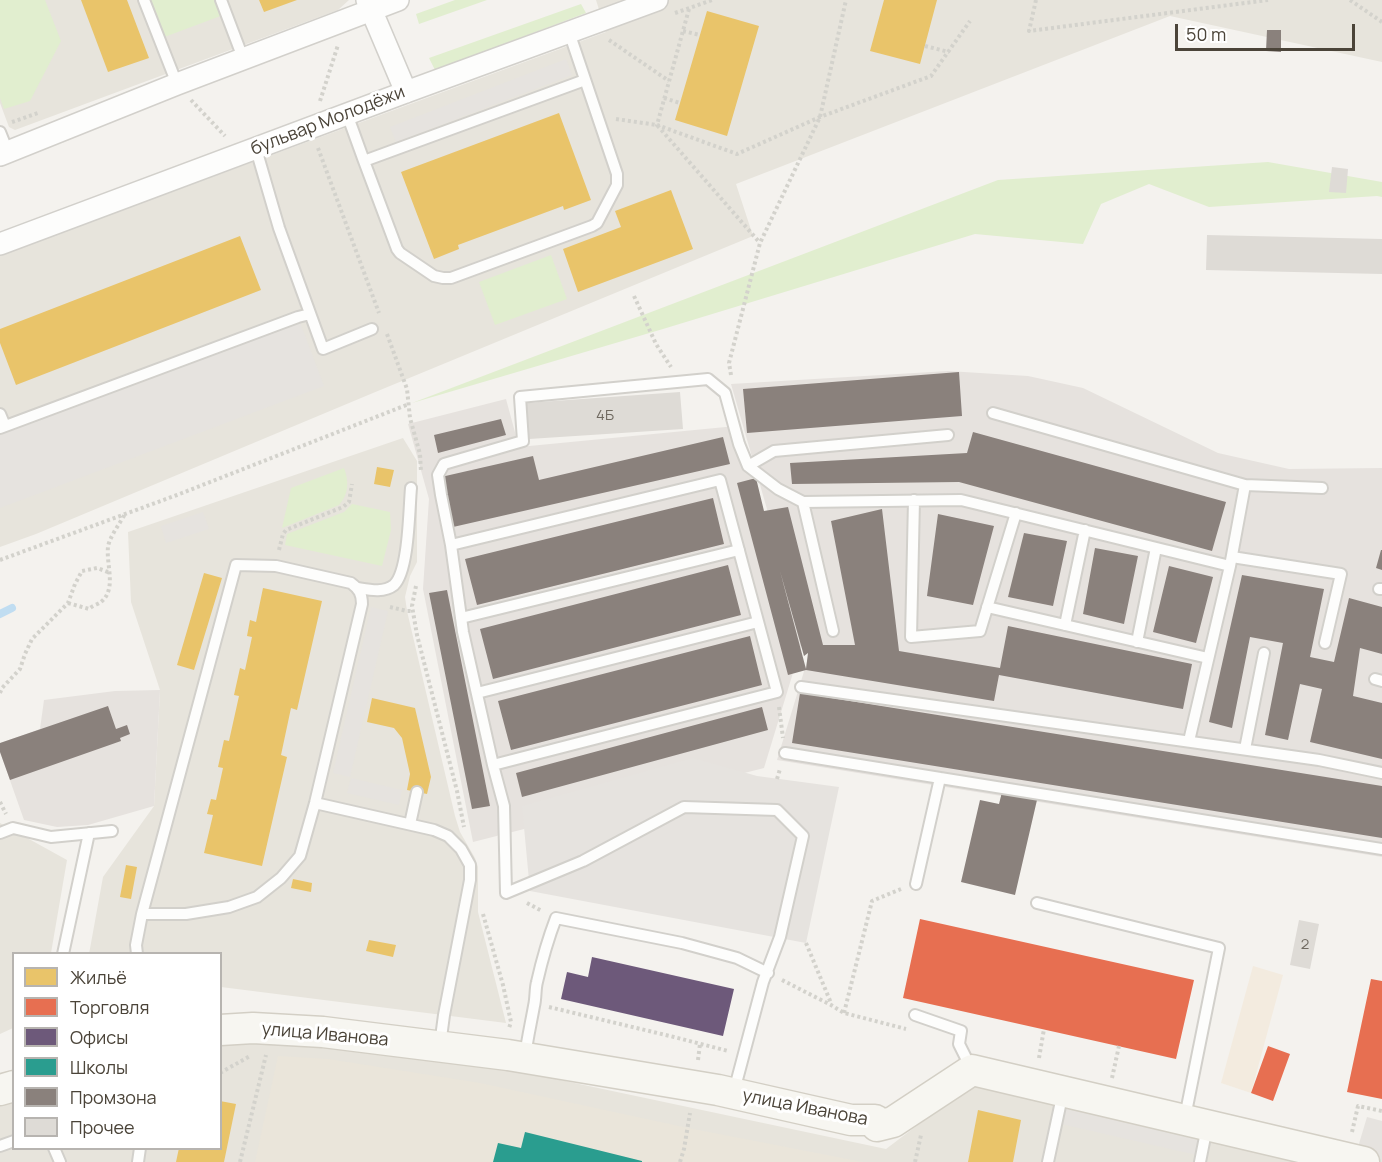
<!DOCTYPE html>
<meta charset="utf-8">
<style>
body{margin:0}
#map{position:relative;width:1382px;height:1162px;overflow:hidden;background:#f4f2ee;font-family:Manrope,sans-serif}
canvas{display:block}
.legend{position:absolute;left:12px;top:952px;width:210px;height:198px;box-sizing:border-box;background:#fff;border:2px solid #b7b4b0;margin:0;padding:8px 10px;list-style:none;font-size:18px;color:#4b4439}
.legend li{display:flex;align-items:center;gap:12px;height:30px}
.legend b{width:30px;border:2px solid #b7b4b0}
.scale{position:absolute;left:1175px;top:24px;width:180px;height:27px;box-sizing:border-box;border:3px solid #4b4439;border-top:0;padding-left:8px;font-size:18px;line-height:21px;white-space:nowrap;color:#4b4439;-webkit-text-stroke:4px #fff;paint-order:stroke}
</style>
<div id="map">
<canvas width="1382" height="1162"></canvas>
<ul class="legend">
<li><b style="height:16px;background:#e9c46a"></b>Жильё</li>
<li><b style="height:16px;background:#e76f51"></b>Торговля</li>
<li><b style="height:16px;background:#6d597a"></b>Офисы</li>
<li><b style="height:16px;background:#2a9d8f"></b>Школы</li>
<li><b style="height:16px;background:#8a817c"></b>Промзона</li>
<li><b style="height:16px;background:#dedbd6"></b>Прочее</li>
</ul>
<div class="scale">50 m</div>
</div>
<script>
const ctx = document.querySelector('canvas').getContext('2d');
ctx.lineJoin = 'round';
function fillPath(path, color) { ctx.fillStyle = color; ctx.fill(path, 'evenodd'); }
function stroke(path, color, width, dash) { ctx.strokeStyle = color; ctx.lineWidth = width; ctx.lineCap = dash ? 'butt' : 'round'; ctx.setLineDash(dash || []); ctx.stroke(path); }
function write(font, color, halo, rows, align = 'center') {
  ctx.font = font + ' Manrope,sans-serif'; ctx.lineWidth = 6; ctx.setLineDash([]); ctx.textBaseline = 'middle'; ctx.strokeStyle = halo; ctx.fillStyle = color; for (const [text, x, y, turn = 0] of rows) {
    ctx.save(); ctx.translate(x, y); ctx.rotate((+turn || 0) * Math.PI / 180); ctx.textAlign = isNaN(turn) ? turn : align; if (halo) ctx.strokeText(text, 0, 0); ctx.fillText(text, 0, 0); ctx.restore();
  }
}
fillPath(new Path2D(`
 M0,0H349L338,10L15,130L9,127L0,103Z
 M596,0H1382V62L1170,16L736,184L753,236L373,393L36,534L0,547V255L606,32Z
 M403,438L417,461V562L410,576L405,597L407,611L455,816L460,832L475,858L478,867V912L506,1023L221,987L220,954H89L103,877L154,806L160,690L131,602L128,532Z
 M0,823L67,860L51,953L14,954L13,1028L0,1034Z
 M221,1040L315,1042L532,1074L886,1149L976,1081L1324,1162H0V1104L13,1099L14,1148H220Z`), '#e7e4dc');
fillPath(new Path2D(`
 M1253,966L1283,975L1251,1093L1221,1083Z`), '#f3ebdf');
fillPath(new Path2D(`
 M948,371L1028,376L1083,388L1218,453L1289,469L1382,468V857L777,760L809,655L731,384Z
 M506,399L519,447L736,426L803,640L764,768L473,842L423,589L429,499L408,424Z
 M160,690L154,806L88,825L57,827L24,820L0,752V743L40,729L44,700L115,691Z`), '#e6e2de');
fillPath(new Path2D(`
 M278,1056L328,1059L480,1083L688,1128L863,1162H255Z`), '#eae5da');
fillPath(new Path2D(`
 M0,0H45L61,41L30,101L4,109L0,98Z
 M144,0H221L226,14L159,39Z
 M455,0H487L419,24L416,14Z
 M581,4L586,13L435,70L429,58Z
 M1268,162L1382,182V197L1377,196L1209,207L1149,184L1101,204L1083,244L975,234L663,329L412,403L998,180Z
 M551,255L567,299L495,325L479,282Z
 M344,468C349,481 349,494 339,505L282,528L291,488Z
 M352,504L390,512L391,530L382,566L285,545L287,534L344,512Z`), '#e1eecf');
fillPath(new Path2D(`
 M566,59L572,75L396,142L390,127Z
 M298,317L324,386L0,508V428Z
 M203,512L209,529L166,543L161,526Z
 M371,607L388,611L350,777L333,773Z
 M693,758L757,776L839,787L806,943L530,891L522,806Z
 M351,778L402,790L399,805L347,793Z
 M1063,1091L1208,1125L1201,1156L1057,1123Z
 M1367,1117L1382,1121V1162H1364L1358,1147Z`), '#e6e3df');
fillPath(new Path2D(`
 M81,0H127L149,58L108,72Z
 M259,0H297L264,12Z
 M884,0H937L920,64L870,51Z
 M707,11L759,26L727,136L675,120Z
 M559,113L591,200L564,210L563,206L458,245L459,249L434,259L401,172Z
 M671,190L693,249L578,292L563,249L621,227L615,211Z
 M240,236L261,290L16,385L0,343V329Z
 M377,467L394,470L390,487L374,484Z
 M204,573L222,578L194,670L177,665Z
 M263,588L322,601L297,710L291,708L281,755L287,757L262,866L204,853L213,815L207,814L211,799L216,800L223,768L218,767L224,740L229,741L239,696L234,695L240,668L245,670L252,637L247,636L250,620L256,622Z
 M372,698L415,708L431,777L427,794L407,790L410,774L402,738L394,728L367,722Z
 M126,865L137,867L131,899L120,897Z
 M293,879L312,883L311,892L291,888Z
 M369,940L396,945L393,957L366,951Z
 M220,1101L236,1104L224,1162H176L179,1148H220Z
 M978,1110L1021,1120L1013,1162H968Z`), '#e9c46a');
fillPath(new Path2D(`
 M920,919L1194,980L1176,1059L903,998Z
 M1371,979L1382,981V1099L1347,1092Z
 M1268,1046L1290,1054L1273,1101L1251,1093Z`), '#e76f51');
fillPath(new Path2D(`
 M592,957L734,989L723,1036L561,999L567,972L588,977Z`), '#6d597a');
fillPath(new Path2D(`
 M525,1132L642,1161V1162H493L498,1143L521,1148Z`), '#2a9d8f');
fillPath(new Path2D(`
 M1267,30H1281V52L1266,51Z
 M959,372L962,416L747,433L743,389Z
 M501,419L506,435L438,453L434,435Z
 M973,432L1226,502L1212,551L959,482L792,484L790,463L967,453Z
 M723,437L730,464L453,527L441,477L533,456L539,480Z
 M756,478L764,511L788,507L823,645H855L831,521L882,509L899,651L1000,668L1008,626L1192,664L1183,709L999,675L994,701L806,670L788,675L737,483ZM780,571L804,656L808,653L806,669Z
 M713,498L724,544L477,605L465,559Z
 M938,514L994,526L973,605L927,596Z
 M1024,533L1067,541L1053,606L1008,597Z
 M1095,548L1138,556L1124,624L1083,614Z
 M1381,550H1382V570L1376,568Z
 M728,565L741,615L493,679L480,629Z
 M1169,566L1213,577L1196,643L1153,632Z
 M1242,575L1324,589L1310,657L1334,662L1349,598L1382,607V654L1360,648L1353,696L1382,703V759L1310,742L1322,689L1300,684L1288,740L1265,735L1283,643L1250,637L1232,728L1209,722Z
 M447,590L490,806L472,809L429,593Z
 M750,636L762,685L511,750L498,701Z
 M800,693L1382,786V838L792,743Z
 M108,706L116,729L127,725L130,734L120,738L121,741L10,780L0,752V743Z
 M762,707L768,730L522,797L516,773Z
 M1002,792L1037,800L1015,895L961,882L980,800L999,804Z`), '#8a817c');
stroke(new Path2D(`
 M0,614L12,608`), '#c0ddf1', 8);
fillPath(new Path2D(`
 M1332,167L1348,169L1346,193L1329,192Z
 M1207,235L1382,239V274L1206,270Z
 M680,392L683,429L529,439L526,403Z
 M1299,920L1319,924L1310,969L1290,965Z`), '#dedbd6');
const lane = new Path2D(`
 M144,0L177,84
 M221,0L243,58
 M569,32L617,174V185L597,223L592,226L451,278H443L434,276L400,253L397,249L364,161L585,80
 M347,114L364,161
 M0,132L8,152
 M256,149L279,228L323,349L372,329
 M993,413L1245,485L1322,488
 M0,414L5,426
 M0,428L298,317L310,314
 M914,500L911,637L980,631L1016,513
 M803,502L778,489L748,466L774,451L948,435
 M451,545L441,495L438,475L444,464L523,441L520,397L708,379L725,393L739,444L748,466
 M1232,557L1341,574L1325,643
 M358,588C370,590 384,593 394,585C409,571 409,509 411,488
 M1379,589H1382
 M987,607L1208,658
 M461,618L739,550
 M1065,625L1085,530
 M833,631L803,502L961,500L1230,566
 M1137,642L1156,548
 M1375,679L1382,681
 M801,687L1319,760L1382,773
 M477,693L758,622
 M1189,741L1230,566L1245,485
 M1245,749L1264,653
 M785,753L1382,849
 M493,765L777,692L720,480L451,545L463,632L493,765L504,806L506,893L583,861L684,807L777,810L803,836L780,937L763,982L734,1091
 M315,803L434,830L448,836L461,849L470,865V880L444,1015L440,1045
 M410,824L417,792
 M0,833L13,828L51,837L112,831
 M916,884L940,778
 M1037,903L1219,948L1185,1117
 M63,954L89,833
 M137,954L136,945L142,914L236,565L276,566L351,583C359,589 362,594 362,604L315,803L300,856L281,878L257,897L229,907L186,914H142
 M915,1015L961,1031L959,1044L971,1068
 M525,1057C527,1040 531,1023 534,1006C536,998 535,989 537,982C542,960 548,939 556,918L682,943L737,958L768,973
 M0,1146L14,1141
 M54,1148L60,1162
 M138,1162L140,1148
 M1048,1162L1063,1092
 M1200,1162L1207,1127`);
const street = new Path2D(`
 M367,0L406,92
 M0,155L177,84L398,0
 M0,244L406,92L657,0`);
const secondary = new Path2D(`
 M220,1030L253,1028L323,1032L508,1055L718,1090L851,1120H875L877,1126L893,1122L972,1070L1364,1162
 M0,1090L14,1086`);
stroke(lane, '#d2d0cb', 14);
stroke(street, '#d2d0cb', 24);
stroke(secondary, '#d3cfc5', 33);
stroke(new Path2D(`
 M1036,0L1029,31L1268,0
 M1350,0L1382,22
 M689,9L657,125L737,154L820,117L931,76L970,21
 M675,13L712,0
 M683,31L700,35
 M609,40L669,81
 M925,46L949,52
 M664,98L680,103
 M191,100L225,136
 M320,101L338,45
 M616,119L657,125L760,243
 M12,122L38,113
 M318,148L379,313
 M634,296L656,344L671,367
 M387,334L407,389L410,418L420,454L421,472
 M731,375L729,363L760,243L820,117L846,0
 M279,550L283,534L286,530L343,507L349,502L352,484
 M0,560L177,495L409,404
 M416,586L412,606L417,635L457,791L464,827
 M68,603L89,609C92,606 98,604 101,602C117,589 106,565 108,547C109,538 120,523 125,514
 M390,607L407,611H412
 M0,693L2,688L20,669L25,654L32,639L68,603L75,584L82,571L97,568L108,572
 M779,707L783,738
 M777,779L780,769
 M0,802L6,814
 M527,903L542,911
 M483,914L503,985L511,1022L509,1028
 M806,943L831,1003
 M782,980L831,1005L844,1013L906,1029
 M549,1007L674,1037L728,1051
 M844,1013L872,901L901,889
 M1039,1058L1044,1029
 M698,1060L700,1044
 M220,1073L250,1056
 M1112,1078L1119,1046
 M1352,1132L1358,1106L1382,1111
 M240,1162L266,1055
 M680,1162L684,1149L690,1113
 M915,1162L921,1135`), '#d3d2cc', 4, [3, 3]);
stroke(lane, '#fdfdfc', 10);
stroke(street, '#fdfdfc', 21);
stroke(secondary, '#f7f6f1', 30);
write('15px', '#706a61', null, [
 ["4Б",605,416],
 ["2",1305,945]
]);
write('18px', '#4b4439', '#fff', [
 ["бульвар Молодёжи",328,121,-21],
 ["улица Иванова",325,1035,5],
 ["улица Иванова",805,1108,11]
]);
</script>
